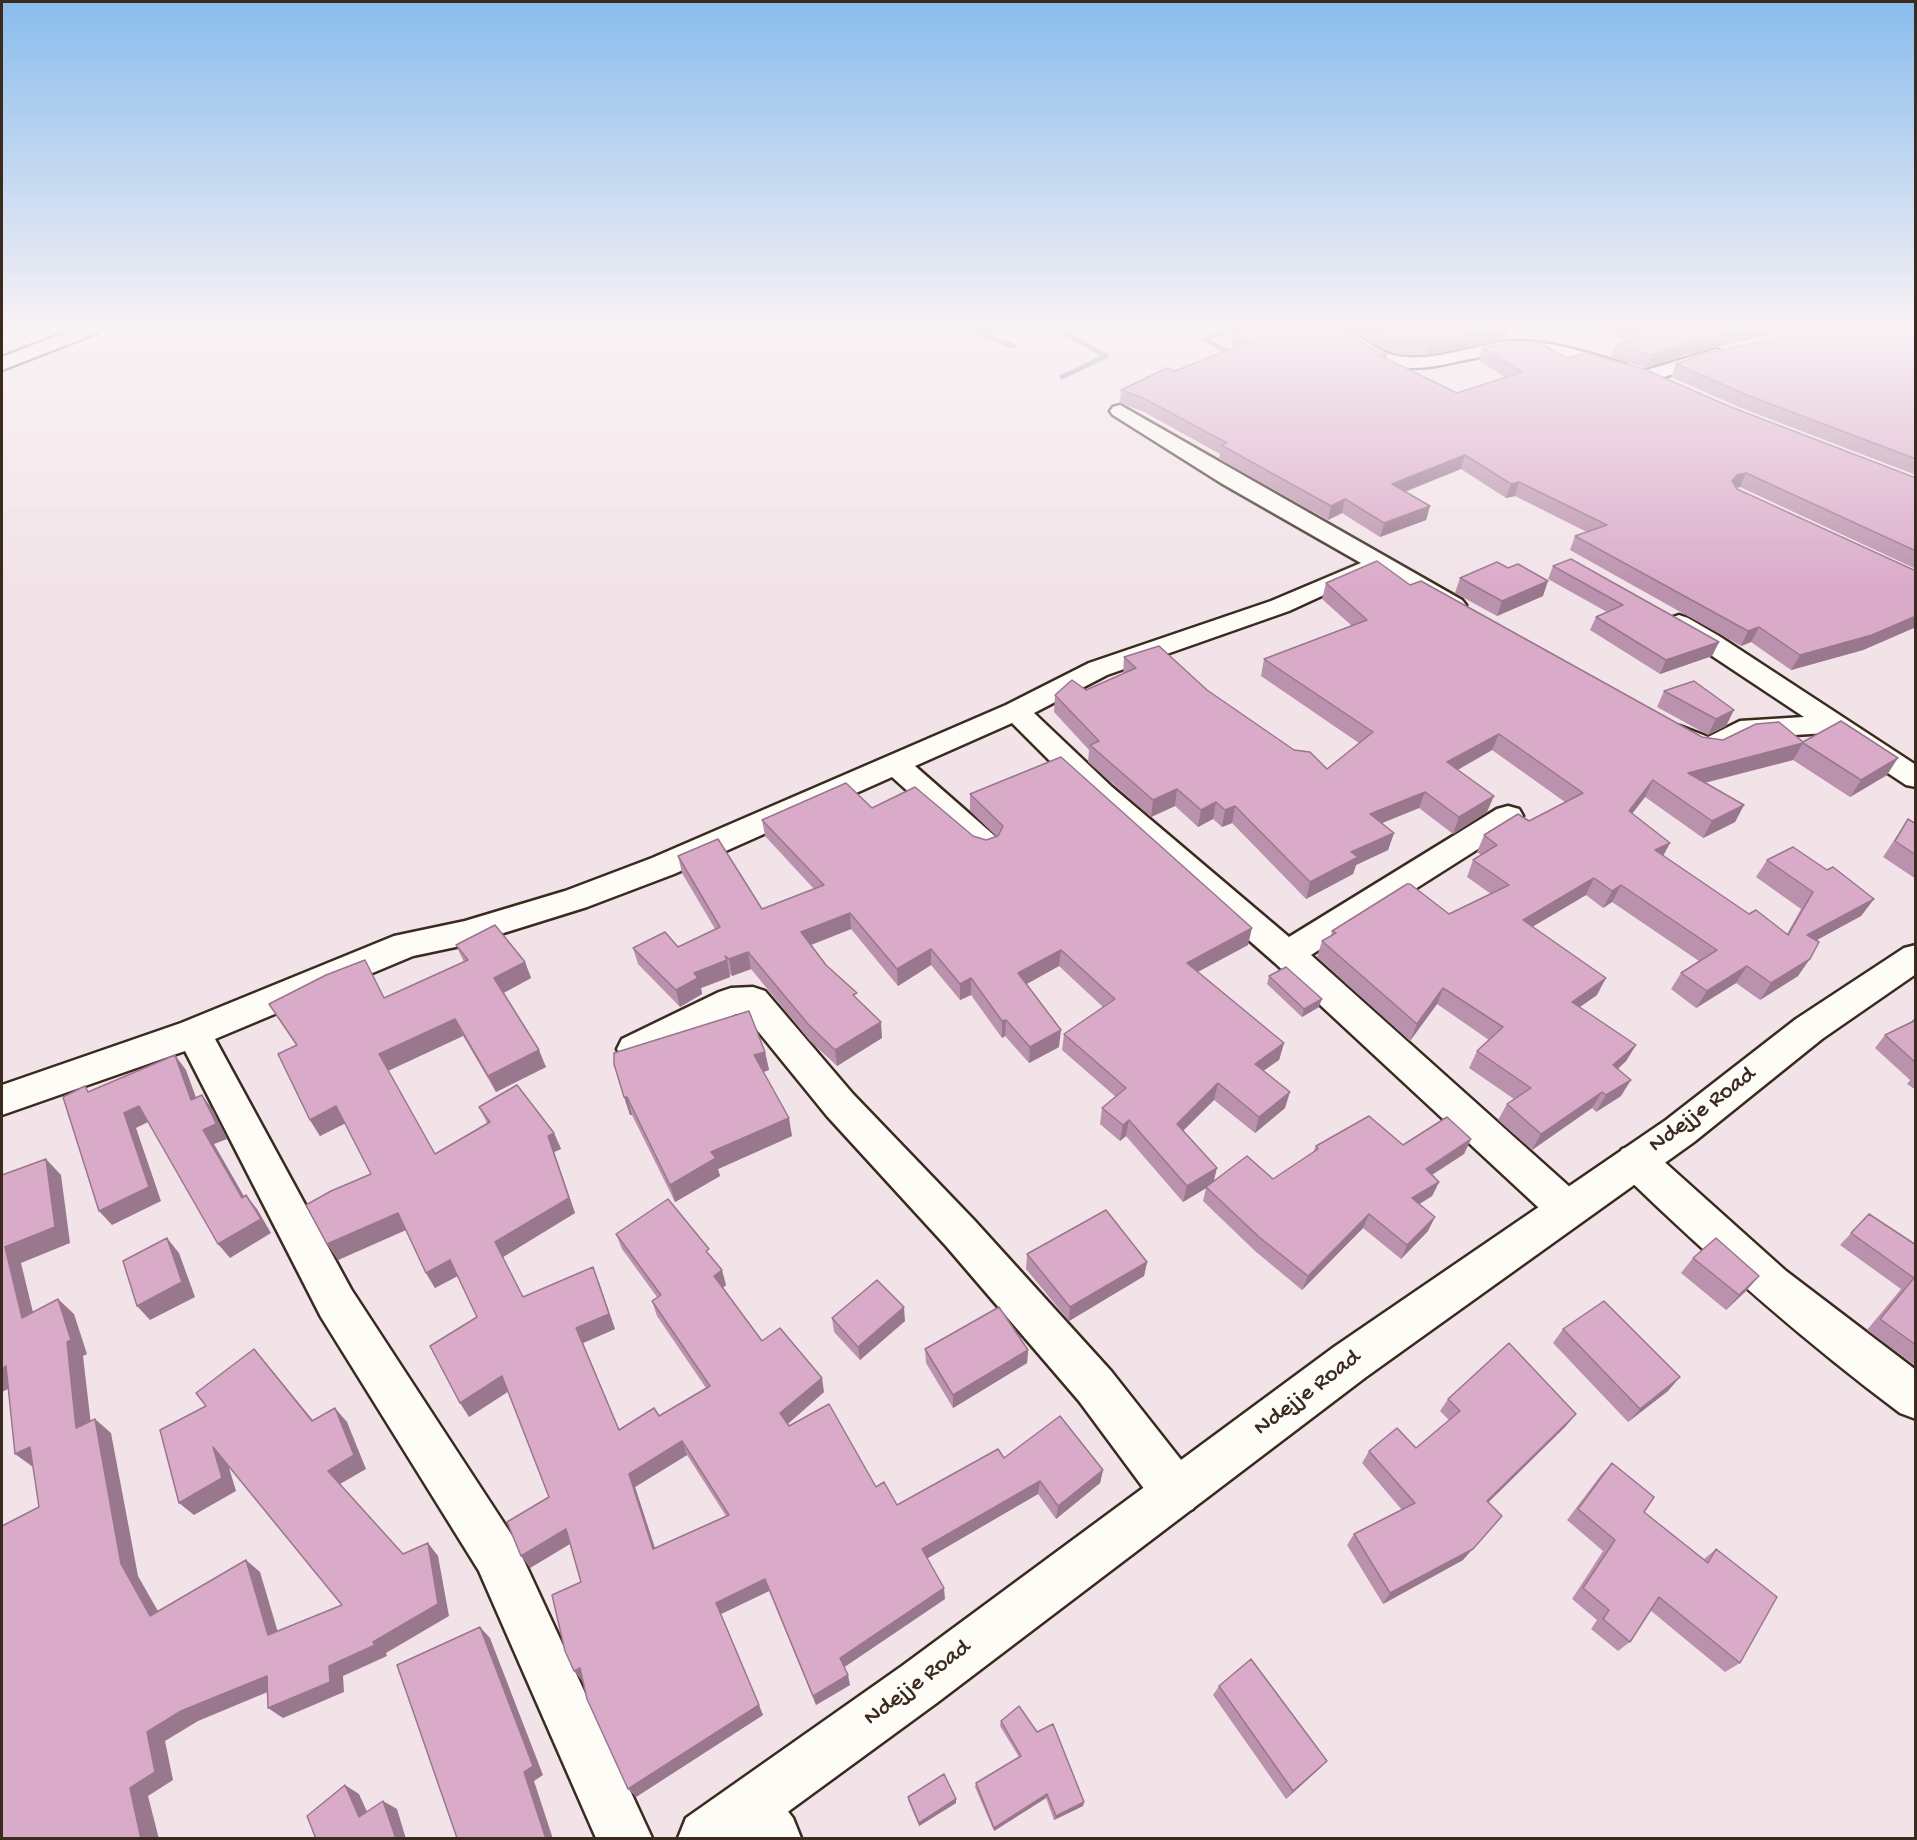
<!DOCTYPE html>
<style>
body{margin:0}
#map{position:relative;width:1917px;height:1840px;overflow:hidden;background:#f2e3e9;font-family:"Gochi Hand",sans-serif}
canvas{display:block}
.frame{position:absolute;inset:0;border:3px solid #3b2a1e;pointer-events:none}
</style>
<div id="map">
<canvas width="1917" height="1840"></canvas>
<div class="frame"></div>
</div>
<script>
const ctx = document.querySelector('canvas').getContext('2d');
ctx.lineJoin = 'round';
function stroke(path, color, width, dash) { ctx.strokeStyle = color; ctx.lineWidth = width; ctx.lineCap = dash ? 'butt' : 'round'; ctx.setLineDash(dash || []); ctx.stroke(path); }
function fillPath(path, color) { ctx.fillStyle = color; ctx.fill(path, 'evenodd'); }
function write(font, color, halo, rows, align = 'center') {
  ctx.font = font + ' "Gochi Hand",sans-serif'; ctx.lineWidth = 4.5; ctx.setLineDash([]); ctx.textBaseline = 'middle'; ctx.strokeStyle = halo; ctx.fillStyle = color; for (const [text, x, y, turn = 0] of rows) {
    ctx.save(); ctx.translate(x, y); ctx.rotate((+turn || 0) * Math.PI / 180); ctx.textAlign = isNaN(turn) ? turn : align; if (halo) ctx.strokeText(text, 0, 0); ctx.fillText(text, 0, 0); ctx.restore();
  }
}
stroke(new Path2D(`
 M990,329L979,333L1014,346
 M1058,329L1106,356L1062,377
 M901,331L906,329
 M1229,352L1204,339L1232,329`), '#74889e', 5);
const minor = new Path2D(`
 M74,329H100L97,333L2,370V357Z
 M1319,329C1326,329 1335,328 1342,329C1364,335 1379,356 1405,357C1439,360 1471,346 1504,342C1545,338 1587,353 1626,364L1629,368L1619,374C1586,366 1554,353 1520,353C1452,353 1419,389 1350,349C1340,344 1326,338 1319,329Z
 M1717,349L1726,355L1724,359L1647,382L1637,376L1640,372Z
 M1120,405L1462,600L1466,605L1462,610L1453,613L1444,610L1376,571L1289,611L1107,675L1034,713L1112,787L1289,937L1497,809L1508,806L1519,809L1523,816L1519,823L1311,955L1581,1197L1587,1209L1581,1221L1567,1227L1553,1221L1275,963L1090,801L1012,723L915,766L996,837L1001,844L996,851L985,855L974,851L892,777L674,874L587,907L465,945L413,956L215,1039L351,1289L513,1537L652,1838H596L479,1571L321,1317L185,1051L2,1115V1085L181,1023L394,936L465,921L565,891L652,858L1006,705L1089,663L1271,601L1361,563L1221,483L1113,415L1110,411L1113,407Z
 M1679,615L1688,618L1719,636L1916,765V787L1906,785L1827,733L1746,738L1723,752L1713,755L1694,752L1670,741L1666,735L1670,729L1680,726L1708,737L1740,721L1804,717L1670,628L1666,623L1670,618Z
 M753,987L765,991L853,1094L974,1220L1111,1371L1193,1475L1200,1492L1193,1509L1176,1516L1159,1509L1079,1401L946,1246L827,1116L744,1014H736L635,1063L622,1059L617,1049L622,1039L719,992L731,988Z
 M1636,1144L1650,1149L1786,1271L1916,1370V1419L1900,1413C1801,1339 1710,1258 1622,1173L1616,1161L1622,1149Z
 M750,1778L769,1787L793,1818L801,1838H740L722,1806L731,1787Z`);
const tertiary = new Path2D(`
 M1916,945V974L1822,1039L1694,1142L1366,1377L938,1702L752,1838H678L686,1818L902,1666L1334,1347L1666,1120L1796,1019L1904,948Z`);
stroke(minor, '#3b2a1e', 5);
stroke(tertiary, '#3b2a1e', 5);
fillPath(minor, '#fdfcf7');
fillPath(tertiary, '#fdfcf7');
fillPath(new Path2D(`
 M1234,329H1340L1375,350L1387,354L1386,359L1457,393L1505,377L1479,361L1482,348L1566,358L1731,407L1916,478V569L1740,487L1736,488L1737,489L1916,571V627L1863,650L1791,670L1751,642L1741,646L1570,550L1575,536L1587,532L1515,496L1506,498L1461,469L1405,492L1430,506L1426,520L1380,537L1342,513L1328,520L1219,459L1220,454L1142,411L1120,403L1121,390L1175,371L1234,348L1232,347Z
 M1347,329H1509L1506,340L1425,355H1403L1388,351Z
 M1601,329H1791L1684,355L1646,368L1611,358L1616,345L1625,342Z
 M1796,329H1916V475L1741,408L1671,377L1676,364L1802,332Z
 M1553,566L1719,642L1712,656L1660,674L1590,630L1596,617L1607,612L1548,579Z
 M1508,568L1543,596L1497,616L1455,593L1460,578Z
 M1326,583L1410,585L1702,737L1723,740L1803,742L1887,775L1850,797L1793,760L1705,783L1744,805L1735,822L1703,838L1645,797L1632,814L1663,855L1749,914L1787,934L1801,909L1756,877L1767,860L1827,870L1874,899L1861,916L1816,940L1798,976L1760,1000L1736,983L1696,1008L1671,989L1681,973L1699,961L1612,902L1603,908L1586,895L1532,927L1597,995L1579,1007L1636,1045L1626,1061L1618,1069L1621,1096L1596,1112L1592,1108L1532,1150L1498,1120L1507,1104L1514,1099L1469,1068L1477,1051L1489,1040L1437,1004L1410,1041L1317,957L1322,941L1331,936L1332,931L1449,914L1491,894L1467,877L1473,860L1481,855L1477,852L1484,835L1529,821L1565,802L1492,750L1458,770L1487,812L1453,834L1419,808L1382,823L1394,833L1388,850L1356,865L1353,874L1306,899L1232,823L1222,827L1213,819L1198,827L1175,806L1151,817L1088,762L1089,750L1054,712L1055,695L1086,690L1123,674L1124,657L1207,690L1294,750L1327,769L1359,743L1261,676L1264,659L1352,626L1322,599Z
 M1694,681L1726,726L1708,735L1657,707L1664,691Z
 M970,794L1248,945L1198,972L1284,1043L1279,1060L1263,1071L1285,1108L1255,1133L1214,1100L1183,1130L1214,1181L1273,1179L1313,1152L1316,1146L1403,1145L1471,1139L1464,1154L1432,1175L1439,1182L1432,1196L1419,1204L1428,1231L1401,1259L1363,1228L1302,1290L1255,1251L1203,1201L1206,1188L1183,1202L1126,1136L1120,1141L1100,1124L1102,1108L1116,1097L1062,1050L1064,1034L1103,1007L1059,966L1027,984L1059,1047L1029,1063L1005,1036L1002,1038L971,995L960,1000L931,965L898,986L851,929L811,945L826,965L858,1000L882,1038L837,1066L810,1041L751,969L732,976L730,974V977L701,988L702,994L680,1007L638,964L633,948L678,947L715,929L682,873L678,856L762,909L814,889L765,836L762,820L872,808L986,840L996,836L970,811Z
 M1908,819L1916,824V879L1883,857Z
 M456,945L525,962L531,978L503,993L546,1067L496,1092L463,1036L388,1070L435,1154L487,1123L479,1107L554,1133L561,1149L554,1152L575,1213L503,1257L523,1297L599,1282L615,1329L583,1343L619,1430L659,1416L706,1388L657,1316L652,1301L657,1297L622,1249L616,1234L711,1257L726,1285L723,1288L762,1341L824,1392L788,1424L789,1426L876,1487L897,1505L1004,1458L1103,1470L1100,1483L1056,1519L1038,1494L927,1558L945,1599L844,1667L850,1685L816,1705L769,1591L721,1614L763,1715L636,1797L583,1680L582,1681L581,1582L570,1544L530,1568L549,1497L508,1392L469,1417L477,1317L458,1276L435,1288L426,1273L406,1230L338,1260L327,1244L371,1174L345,1123L320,1136L310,1120L296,1045L269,1004L384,998L464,962ZM687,1455L726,1516L655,1548L635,1487Z
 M1269,976L1319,1007L1302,1017L1267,984Z
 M1916,1016V1090L1907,1084L1910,1080L1875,1048L1885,1035L1910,1023Z
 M765,1052L769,1070L763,1072L792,1136L718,1169L720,1176L675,1202L632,1115H630L614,1064Z
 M1869,1214L1916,1245V1366L1867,1330L1901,1289L1840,1245Z
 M1027,1254L1147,1262L1144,1276L1069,1321L1026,1269Z
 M1693,1258L1759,1276L1746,1291L1726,1310L1681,1273Z
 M832,1318L905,1321L860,1360L834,1332Z
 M1563,1329L1668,1391L1628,1422L1553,1343Z
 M925,1349L1028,1350L1027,1363L953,1408L926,1363Z
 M1448,1399L1566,1426L1488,1503L1463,1560L1383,1604L1347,1545L1354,1534L1402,1510L1362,1463L1369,1451L1416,1448L1449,1420L1440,1411Z
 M1612,1463L1644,1512L1704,1559L1716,1549L1740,1663L1725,1672L1650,1610L1630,1642L1618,1651L1591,1629L1597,1620L1572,1599L1603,1551L1567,1520L1601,1475Z
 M1219,1686L1327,1761L1319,1769L1286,1799L1213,1695Z
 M1001,1721L1037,1732L1084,1802L1083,1806L1054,1820L1046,1798L994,1831L975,1787L976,1783L1019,1757L1000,1726Z
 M908,1797L956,1799V1803L919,1826L908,1800Z`), '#bb92ad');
fillPath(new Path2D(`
 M1493,329H1509L1506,340L1425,355L1428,342Z
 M1744,329H1791L1684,355L1646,368L1651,355L1690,342Z
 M1387,354L1384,366L1379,355Z
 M1465,455L1461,469L1388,498L1392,484Z
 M1746,473L1740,487L1730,489L1732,481L1737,475Z
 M1519,482L1515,496L1506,498L1511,484Z
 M1345,499L1342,513L1328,520L1331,506Z
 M1430,506L1426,520L1380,537L1384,523Z
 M1548,581L1543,596L1497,616L1502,601Z
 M1916,616V627L1863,650L1791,670L1800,655Z
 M1759,627L1751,642L1741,646L1748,631Z
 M1719,642L1712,656L1660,674L1666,660Z
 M1734,710L1726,726L1708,735L1716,719Z
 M1499,734L1492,750L1441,779L1447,762Z
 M1803,743L1793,760L1679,789L1688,773Z
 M1898,758L1887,775L1850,797L1861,780Z
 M1653,780L1645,797L1621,828L1629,811Z
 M1177,789L1175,806L1151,817L1153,800Z
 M1425,792L1419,808L1365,830L1370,814Z
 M1494,796L1487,812L1453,834L1459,817Z
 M1216,802L1213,819L1198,827L1201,810Z
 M1744,805L1735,822L1703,838L1712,821Z
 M1235,806L1232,823L1222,827L1225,810Z
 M1394,833L1388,850L1356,865L1353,874L1306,899L1310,882L1351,852Z
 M1670,843L1661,860L1655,850Z
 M1594,878L1586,895L1515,937L1523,920Z
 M1621,885L1612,902L1603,908L1612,891Z
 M1874,899L1861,916L1795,952L1807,935Z
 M850,913L851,929L803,948L801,932Z
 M1252,928L1248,945L1184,979L1187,963Z
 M931,949V965L898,986L897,969Z
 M1061,950L1059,966L1017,989L1018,973Z
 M748,952L751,969L732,976L729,959Z
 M1810,959L1798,976L1760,1000L1771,983Z
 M727,960L730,977L701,988L702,994L680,1007L676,990L694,973Z
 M525,962L531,978L500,995L494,978Z
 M1747,966L1736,983L1696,1008L1707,991Z
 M971,978V995L960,1000V984Z
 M1606,978L1597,995L1563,1019L1572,1002Z
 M1443,988L1437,1004L1410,1041L1417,1024Z
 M1322,999L1319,1007L1302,1017L1304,1009Z
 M455,1019L463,1036L388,1071L379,1054Z
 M1006,1020L1005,1036L1002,1038V1021Z
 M881,1022L882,1038L837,1066L835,1050Z
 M1061,1030L1059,1047L1029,1063L1030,1047Z
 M1284,1043L1279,1060L1250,1080L1255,1064Z
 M1636,1045L1626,1061L1604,1081L1613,1065Z
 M539,1050L546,1067L496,1092L488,1076Z
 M765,1052L769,1070L758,1074L754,1055Z
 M175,1055L186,1070L202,1114L191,1100Z
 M1631,1080L1621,1096L1596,1112L1606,1095Z
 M1218,1083L1214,1100L1174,1140L1177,1124Z
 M1290,1092L1285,1108L1255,1133L1259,1117Z
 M1602,1092L1592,1108L1532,1150L1541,1134Z
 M202,1095L213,1110L227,1139L214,1144L253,1212L242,1198L203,1130Z
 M624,1097H627L632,1115H630Z
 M139,1106L150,1121L136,1128L161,1201L112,1225L99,1211L124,1113Z
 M336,1106L346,1123L320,1136L310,1120Z
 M789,1118L792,1136L718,1169L720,1176L675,1202L670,1185L711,1152Z
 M1129,1120L1126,1136L1120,1141L1123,1125Z
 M554,1133L561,1149L554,1152L575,1213L503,1257L495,1242L548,1136Z
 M1471,1139L1464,1154L1419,1183L1426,1169Z
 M46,1159L61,1175L70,1243L21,1263L38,1333L22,1318L5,1247Z
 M1217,1168L1213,1184L1183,1202L1187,1186Z
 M1439,1182L1432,1196L1405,1213L1412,1198Z
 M246,1195L257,1209L271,1233L230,1258L218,1244Z
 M398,1213L408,1229L338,1260L327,1244Z
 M1369,1214L1363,1228L1302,1290L1308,1276Z
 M1435,1217L1428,1231L1401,1259L1407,1245Z
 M167,1238L179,1253L195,1297L150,1320L137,1306Z
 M450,1260L459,1275L435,1288L426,1273Z
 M1147,1262L1144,1276L1069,1321L1070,1307Z
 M593,1267L615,1329L583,1343L625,1444L576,1328Z
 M722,1270L726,1285L718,1291L714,1276Z
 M1759,1276L1746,1291L1726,1310L1739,1295Z
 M58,1299L74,1314L87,1354L83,1356L93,1442L76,1428L67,1342Z
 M904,1307L905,1321L860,1360L858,1347Z
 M254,1349L266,1363L325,1435L312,1421Z
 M1028,1350L1027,1363L953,1408V1395Z
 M6,1366L24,1381L2,1392V1369Z
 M502,1376L510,1390L469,1417L460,1403Z
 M1680,1377L1668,1391L1628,1422L1640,1409Z
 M822,1378L824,1392L784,1427L780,1413Z
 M335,1408L347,1422L366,1469L340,1484L328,1471Z
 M1576,1414L1566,1426L1477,1513L1487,1501Z
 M95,1419L111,1433L138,1576L167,1627L150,1616L121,1564Z
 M682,1441L687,1455L635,1487L659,1561L653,1549L629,1474Z
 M30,1447L33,1467L15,1454Z
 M213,1447L227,1461L236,1491L194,1515L179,1503Z
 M1103,1470L1100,1483L1056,1519L1058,1506Z
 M1040,1481L1038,1494L923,1561L922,1549Z
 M1502,1516L1463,1560L1383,1604L1390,1593Z
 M566,1529L573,1542L530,1568L521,1556Z
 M428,1543L438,1556L449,1616L386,1653L387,1656L343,1676L344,1692L283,1718L268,1708L329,1666L373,1642Z
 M246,1560L260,1572L282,1646L268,1635Z
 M765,1579L769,1591L721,1614L763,1715L636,1797L628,1789L716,1603Z
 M944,1588L945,1599L843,1668L840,1658Z
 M480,1627L490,1638L543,1775L534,1781L553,1839H546L524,1772Z
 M580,1668L588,1678L582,1681L574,1671Z
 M848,1675L850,1685L816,1705L813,1696Z
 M267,1676L282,1686L198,1721L165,1741L173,1780L148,1796L159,1839H141L130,1788L147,1732L181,1711Z
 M1327,1761L1319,1769L1286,1799L1293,1791Z
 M345,1785L359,1794L373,1825L359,1817Z
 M1047,1794L1046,1798L994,1831V1828Z
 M956,1799V1803L919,1826V1823Z
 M383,1801L397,1809L406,1839H396Z
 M1084,1802L1083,1806L1054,1820L1056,1816Z`), '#99778d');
const building = new Path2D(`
 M1247,329H1340L1375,350L1387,354L1379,355L1457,393L1522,372L1482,348L1505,344H1542L1566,358L1586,353L1644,369L1731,407L1916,478V551L1746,473L1737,475L1732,481L1737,489L1916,571V616L1872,635L1800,655L1759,627L1748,631L1575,536L1607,525L1519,482L1511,484L1465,455L1392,484L1430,506L1384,523L1345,499L1331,506L1221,445L1227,443L1143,398L1121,390L1167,368L1175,371L1249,342L1234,334L1248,330Z
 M1374,329H1496L1428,342H1406L1391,338Z
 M1629,329H1744L1690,342L1651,355L1616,345L1644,337Z
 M1808,329H1916V459L1747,395L1676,364L1704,354L1807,331Z
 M1571,559L1719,642L1666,660L1596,617L1623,605L1553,566Z
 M1377,561L1410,585L1421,581L1702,737L1723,740L1756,724L1779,722L1803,742L1841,721L1898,758L1861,780L1803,743L1688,773L1744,805L1712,821L1653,780L1629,811L1670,843L1655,850L1749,914L1756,910L1788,935L1813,892L1767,860L1793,847L1827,870L1833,867L1874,899L1807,935L1819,942L1810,959L1771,983L1747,966L1707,991L1681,973L1717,950L1621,885L1612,891L1594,878L1523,920L1606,978L1572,1002L1636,1045L1613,1065L1631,1080L1606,1095L1602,1092L1541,1134L1507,1104L1531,1088L1477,1051L1503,1027L1443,988L1417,1024L1322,941L1336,933L1332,931L1407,884H1410L1449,914L1509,885L1473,860L1497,845L1484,835L1518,814L1529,821L1583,793L1499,734L1447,762L1494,796L1459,817L1425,792L1370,814L1394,833L1351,852L1358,857L1310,882L1235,806L1225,810L1216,802L1201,810L1177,789L1153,800L1090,745L1099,741L1055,695L1072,680L1086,690L1136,668L1124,657L1159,646L1207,690L1294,750L1310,752L1327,769L1373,732L1264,659L1367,620L1326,583Z
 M1497,562L1508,568L1518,564L1548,581L1502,601L1460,578Z
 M1694,681L1734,710L1716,719L1664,691Z
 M1061,757L1252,928L1187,963L1284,1043L1255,1064L1290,1092L1259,1117L1218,1083L1177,1124L1217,1168L1187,1186L1129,1120L1123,1125L1102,1108L1126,1088L1064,1034L1115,999L1061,950L1018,973L1061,1030L1030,1047L1006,1020L1002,1021L971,978L960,984L931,949L897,969L850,913L801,932L826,965L857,993L853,995L881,1022L835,1050L808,1024L748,952L729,959L725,956L727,960L694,973L698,978L676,990L633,948L665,932L678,947L720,927L678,856L718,839L762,909L824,885L762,820L846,783L872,808L915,787L973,836L986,840L998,836L1003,826L970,794Z
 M1908,819L1916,824V855L1895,841Z
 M495,925L525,962L494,978L539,1050L488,1076L455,1019L379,1054L435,1154L490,1122L479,1107L517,1085L554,1133L548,1136L569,1198L495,1242L523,1297L593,1267L609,1314L576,1328L619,1430L654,1408L659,1416L710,1386L652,1301L661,1295L616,1234L668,1199L709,1249L706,1251L722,1270L714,1276L762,1341L780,1328L822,1378L780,1413L789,1426L829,1404L876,1487L884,1482L897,1505L998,1449L1004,1458L1060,1416L1103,1470L1058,1506L1040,1481L922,1549L944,1588L840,1658L848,1675L813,1696L765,1579L716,1603L759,1705L628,1789L587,1699L580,1668L574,1671L565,1651L552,1595L581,1582L566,1529L521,1556L507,1522L549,1497L502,1376L460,1403L430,1346L477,1317L450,1260L426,1273L398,1213L327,1244L306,1205L331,1191L371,1174L336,1106L310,1120L278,1054L297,1045L269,1004L326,975L365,960L384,998L468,960L456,945ZM682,1441L729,1515L653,1549L629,1474Z
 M1286,967L1322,999L1304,1009L1269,976Z
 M749,1011L765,1052L754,1055L789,1118L711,1152L716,1158L670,1185L627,1097H624L614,1064V1053Z
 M1916,1020V1063L1885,1035Z
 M175,1055L191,1100L202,1095L215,1121L216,1124L203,1130L242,1198L246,1195L261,1219L218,1244L139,1106L124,1113L149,1187L99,1211L63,1097L85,1086L88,1092Z
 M1369,1116L1403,1145L1447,1117L1471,1139L1426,1169L1439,1182L1412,1198L1435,1217L1407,1245L1369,1214L1308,1276L1259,1237L1206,1187L1247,1156L1273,1179L1318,1149L1316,1146Z
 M46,1159L55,1227L5,1247L22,1318L58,1299L71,1340L67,1342L76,1428L95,1419L121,1564L150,1616L246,1560L268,1635L342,1605L213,1447L222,1478L179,1503L160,1430L206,1406L196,1393L254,1349L312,1421L335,1408L354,1455L328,1471L403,1554L428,1543L438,1604L373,1642L375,1645L329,1666L330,1682L268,1708L267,1676L181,1711L147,1732L155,1772L130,1788L141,1839H2V1526L39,1507L30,1447L15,1454L6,1366L2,1369V1175Z
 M1106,1210L1147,1262L1070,1307L1027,1254Z
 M1869,1214L1916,1245V1345L1880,1319L1914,1278L1851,1233Z
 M167,1238L182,1282L137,1306L123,1261Z
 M1716,1238L1759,1276L1739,1295L1693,1258Z
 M877,1280L904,1307L858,1347L832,1318Z
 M1604,1301L1680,1377L1640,1409L1563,1329Z
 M999,1307L1028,1350L953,1395L925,1349Z
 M1509,1343L1576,1414L1487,1501L1502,1516L1473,1549L1390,1593L1354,1534L1415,1503L1369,1451L1397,1428L1416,1448L1460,1411L1448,1399Z
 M1612,1463L1654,1497L1644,1512L1708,1563L1716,1549L1777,1597L1740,1663L1659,1597L1630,1642L1603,1619L1609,1610L1583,1588L1615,1540L1578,1509Z
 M480,1627L533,1766L524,1772L546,1839H457V1838L397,1665Z
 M1251,1659L1327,1761L1293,1791L1219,1686Z
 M1019,1706L1037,1732L1053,1724L1084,1802L1056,1816L1047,1794L994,1828L976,1783L1021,1756L1001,1721Z
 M944,1774L956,1799L919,1823L908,1797Z
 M345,1785L359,1817L383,1801L396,1839H316L307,1816Z`);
fillPath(building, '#daaac9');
stroke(building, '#99778d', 1.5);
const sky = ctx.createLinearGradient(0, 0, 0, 587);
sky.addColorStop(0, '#89bced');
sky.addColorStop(0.56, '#f9f2f5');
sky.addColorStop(1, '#f9f2f500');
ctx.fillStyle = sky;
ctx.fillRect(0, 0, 1917, 587);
write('24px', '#3b2a1e', '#fdfcf7', [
 ["Ndejje Road",1703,1111,-37],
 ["Ndejje Road",1308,1394,-37],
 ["Ndejje Road",918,1684,-37]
]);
</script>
